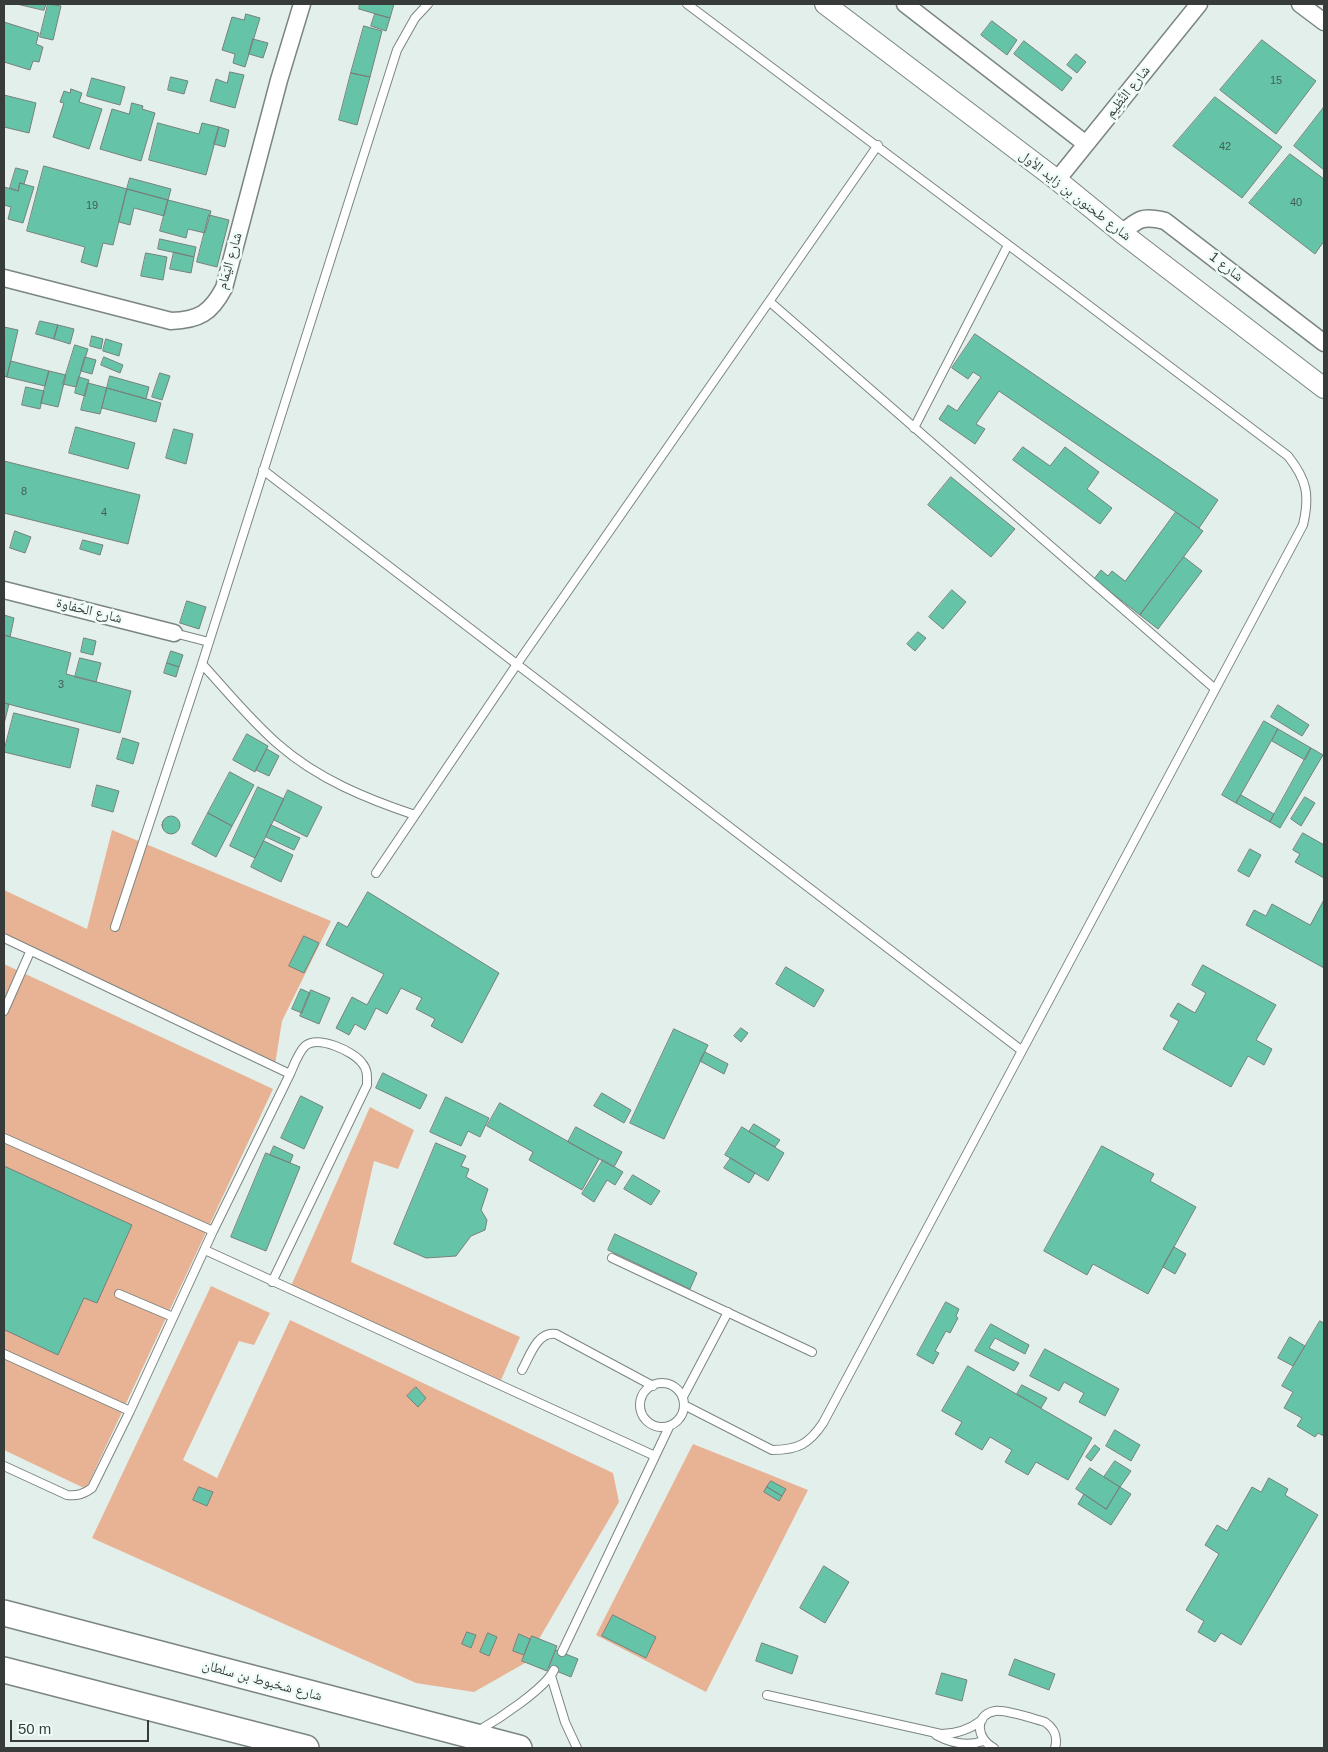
<!DOCTYPE html>
<meta charset="utf-8">
<style>
body{margin:0}
#map{position:relative;width:1328px;height:1752px;overflow:hidden;background:#e3efea;font-family:Arial,sans-serif}
canvas{display:block}
.frame{position:absolute;inset:0;border:5px solid #373c3a;pointer-events:none}
.scale{position:absolute;left:10px;top:1720px;width:139px;height:22px;box-sizing:border-box;border:2px solid #373c3a;border-top:0;padding-left:6px;font-size:15px;line-height:18px;white-space:nowrap;color:#373c3a;-webkit-text-stroke:4px #f0fcf7;paint-order:stroke}
</style>
<div id="map">
<canvas width="1328" height="1752"></canvas>
<div class="frame"></div>
<div class="scale">50 m</div>
</div>
<script>
const ctx = document.querySelector('canvas').getContext('2d');
ctx.lineJoin = 'round';
function fillPath(path, color) { ctx.fillStyle = color; ctx.fill(path, 'evenodd'); }
function stroke(path, color, width, dash) { ctx.strokeStyle = color; ctx.lineWidth = width; ctx.lineCap = dash ? 'butt' : 'round'; ctx.setLineDash(dash || []); ctx.stroke(path); }
function write(font, color, halo, rows, align = 'center') {
  ctx.font = font + ' Arial,"Noto Naskh Arabic",sans-serif'; ctx.lineWidth = 5; ctx.setLineDash([]); ctx.textBaseline = 'middle'; ctx.strokeStyle = halo; ctx.fillStyle = color; for (const [text, x, y, turn = 0] of rows) {
    ctx.save(); ctx.translate(x, y); ctx.rotate((+turn || 0) * Math.PI / 180); ctx.textAlign = isNaN(turn) ? turn : align; if (halo) ctx.strokeText(text, 0, 0); ctx.fillText(text, 0, 0); ctx.restore();
  }
}
fillPath(new Path2D(`
 M112,830L331,921L282,1021L275,1065L4,933V890L87,929Z
 M4,964L273,1089L86,1489L4,1450Z
 M370,1107L414,1130L398,1169L374,1161L351,1262L520,1337L501,1380L291,1286Z
 M211,1286L270,1313L254,1345L239,1341L183,1460L217,1478L290,1320L613,1473L619,1502L525,1663L474,1692L416,1683L92,1538Z
 M693,1444L808,1490L706,1692L596,1635Z`), '#e8b394');
const building = new Path2D(`
 M17,4H46L44,10Z
 M48,4L61,6L53,40L40,37Z
 M360,4H394L390,18L359,9Z
 M246,14L260,18L245,67L233,63L235,54L222,50L232,17L244,20Z
 M375,14L390,18L386,31L371,26Z
 M992,21L1017,40L1007,55L981,35Z
 M4,22L39,33L36,44L43,47L39,62L33,61L30,70L4,62Z
 M364,26L382,31L370,77L351,73Z
 M253,39L268,43L263,58L249,54Z
 M1262,40L1316,81L1276,134L1220,90Z
 M1024,41L1072,78L1062,91L1014,54Z
 M1076,54L1086,62L1077,73L1067,65Z
 M230,72L244,75L235,108L210,101L216,79L227,83Z
 M351,73L370,77L357,125L339,120Z
 M171,77L188,81L184,94L168,90Z
 M92,78L125,87L120,105L87,96Z
 M71,89L82,93L79,102L102,109L89,149L53,137L64,103L60,102L64,91L70,93Z
 M4,95L36,103L29,133L4,127Z
 M1215,97L1282,147L1242,198L1173,146Z
 M132,103L143,106L142,109L155,113L141,161L100,149L112,109L129,114Z
 M1324,107V170L1294,146Z
 M158,123L199,134L202,123L219,127L206,175L149,160Z
 M219,127L229,130L225,147L214,144Z
 M1290,154L1324,179V241L1315,254L1249,203Z
 M44,166L127,189L113,245L103,243L97,267L81,262L85,247L27,231Z
 M16,168L28,171L24,184L20,183L18,191L10,188Z
 M130,178L171,189L168,200L127,189Z
 M20,183L34,187L23,223L8,219L11,207L4,205V187L18,191Z
 M127,189L168,200L164,216L134,208L130,225L119,222Z
 M168,200L211,211L205,233L188,229L186,238L160,231Z
 M209,215L229,220L217,267L197,262Z
 M160,239L196,247L194,257L158,249Z
 M174,252L194,257L191,273L170,269Z
 M146,253L167,257L163,280L141,276Z
 M40,321L58,325L54,339L36,334Z
 M58,325L74,329L70,344L54,339Z
 M4,327L18,330L7,377L4,376Z
 M975,334L1218,500L1199,528L999,391L976,424L985,429L975,444L939,419L948,405L957,411L981,377L973,372L968,379L952,368Z
 M92,336L103,339L101,349L90,346Z
 M106,339L122,344L119,356L103,351Z
 M75,345L88,349L76,387L63,384Z
 M85,357L96,360L92,374L81,371Z
 M104,357L123,365L120,373L101,365Z
 M11,361L49,371L45,386L7,377Z
 M49,371L66,375L58,407L41,403Z
 M160,373L170,376L162,400L152,397Z
 M110,376L149,387L146,399L107,388Z
 M79,377L89,380L85,396L75,393Z
 M88,383L107,388L100,414L81,410Z
 M26,387L44,391L40,409L22,405Z
 M107,388L161,403L156,422L102,408Z
 M76,427L135,443L128,469L69,453Z
 M174,429L193,434L186,464L166,458Z
 M1023,447L1050,466L1065,447L1099,472L1087,489L1112,508L1100,524L1013,460Z
 M4,461L140,495L128,544L4,513Z
 M951,477L1015,529L991,557L928,505Z
 M1176,512L1203,531L1140,615L1094,579L1101,570L1108,576L1112,571L1125,581Z
 M15,531L31,537L25,553L10,548Z
 M83,540L103,545L100,555L80,549Z
 M1184,557L1202,571L1158,629L1140,615Z
 M952,590L966,602L943,629L929,617Z
 M187,601L206,607L199,629L180,623Z
 M4,615L14,618L10,637L4,635Z
 M918,632L926,638L915,651L907,644Z
 M4,635L71,653L66,674L131,691L120,733L4,703Z
 M84,638L96,641L93,655L81,652Z
 M171,651L183,655L179,667L167,663Z
 M80,658L101,663L96,682L75,677Z
 M167,663L179,667L176,677L164,673Z
 M4,703L9,704L4,724Z
 M1278,705L1309,725L1302,736L1271,717Z
 M14,713L79,729L70,768L4,752Z
 M1264,721L1278,729L1236,803L1222,795Z
 M1278,729L1311,748L1305,760L1272,741Z
 M247,734L268,746L255,772L233,760Z
 M123,738L139,743L133,764L117,759Z
 M1311,748L1323,755L1280,828L1270,822Z
 M267,749L279,756L269,776L256,770Z
 M230,772L254,785L232,826L208,813Z
 M97,785L119,791L113,812L92,806Z
 M258,787L284,799L255,858L230,846Z
 M288,790L322,807L307,837L274,820Z
 M1241,795L1274,814L1270,822L1236,803Z
 M1305,797L1315,803L1301,826L1291,819Z
 M208,813L232,826L216,857L192,844Z
 M162 825a9 9 0 1 1 18 0a9 9 0 1 1-18 0Z
 M271,825L300,838L294,850L266,837Z
 M1303,833L1324,845V878L1295,862L1300,854L1293,850Z
 M264,841L293,855L281,882L251,867Z
 M1250,849L1261,855L1249,877L1238,871Z
 M368,892L499,973L462,1043L431,1026L435,1019L416,1009L422,998L401,988L387,1014L376,1008L365,1030L355,1024L349,1035L336,1028L352,997L367,1005L384,974L326,945L338,922L347,927Z
 M1324,900V968L1246,925L1254,910L1266,916L1272,904L1310,925Z
 M304,936L319,943L304,973L289,966Z
 M1203,965L1276,1005L1256,1040L1272,1049L1264,1065L1248,1056L1231,1087L1163,1049L1179,1021L1170,1016L1178,1003L1195,1013L1206,993L1192,985Z
 M786,967L824,990L814,1007L776,984Z
 M301,989L310,993L302,1013L292,1009Z
 M311,990L330,998L319,1024L300,1016Z
 M741,1028L748,1033L741,1042L734,1036Z
 M674,1029L708,1045L664,1139L630,1123Z
 M705,1052L728,1064L724,1074L700,1061Z
 M383,1073L427,1095L420,1109L376,1088Z
 M602,1093L631,1110L624,1123L594,1106Z
 M301,1096L323,1107L304,1149L281,1138Z
 M446,1097L489,1118L480,1137L468,1131L461,1146L430,1132Z
 M500,1103L599,1159L582,1190L529,1160L533,1152L487,1126Z
 M754,1124L780,1140L775,1147L749,1132Z
 M576,1127L622,1152L614,1167L568,1142Z
 M742,1127L784,1153L768,1181L725,1155Z
 M436,1143L466,1156L461,1166L469,1169L466,1177L488,1189L481,1210L487,1220L485,1230L471,1236L456,1256L426,1258L394,1244Z
 M274,1146L293,1155L290,1163L270,1155Z
 M1102,1146L1154,1174L1150,1181L1196,1207L1148,1294L1093,1264L1087,1275L1044,1251Z
 M266,1153L300,1167L266,1251L231,1237Z
 M731,1158L755,1173L749,1183L724,1168Z
 M603,1160L623,1172L615,1185L607,1180L594,1202L582,1194Z
 M4,1166L132,1225L97,1303L84,1298L58,1355L5,1330L4,1334Z
 M633,1175L660,1191L651,1205L624,1189Z
 M615,1234L697,1273L690,1289L608,1250Z
 M1174,1247L1186,1254L1175,1274L1163,1267Z
 M946,1302L959,1309L956,1316L958,1318L950,1333L946,1331L935,1351L939,1353L933,1364L917,1355Z
 M1320,1321L1324,1323V1436L1318,1433L1315,1437L1297,1426L1302,1418L1284,1408L1293,1392L1282,1386Z
 M991,1324L1029,1345L1025,1354L995,1338L989,1348L1019,1363L1014,1371L975,1351Z
 M1290,1337L1305,1346L1293,1366L1278,1358Z
 M1045,1349L1119,1389L1105,1416L1079,1402L1084,1393L1064,1382L1059,1391L1030,1376Z
 M968,1366L1092,1438L1068,1480L1036,1462L1028,1475L1005,1462L1012,1450L990,1437L982,1450L955,1434L962,1422L942,1411Z
 M1022,1385L1047,1398L1041,1408L1017,1394Z
 M416,1387L426,1398L418,1407L407,1396Z
 M1115,1430L1140,1445L1131,1461L1106,1446Z
 M1095,1445L1100,1449L1091,1461L1086,1457Z
 M1115,1461L1131,1471L1120,1487L1104,1477Z
 M1090,1468L1120,1487L1106,1509L1076,1489Z
 M1269,1478L1288,1489L1285,1495L1318,1515L1241,1645L1221,1633L1215,1642L1198,1632L1204,1621L1186,1610L1219,1554L1205,1545L1217,1525L1227,1531L1252,1487L1261,1492Z
 M771,1481L786,1489L782,1496L767,1487Z
 M199,1487L213,1492L207,1506L193,1500Z
 M767,1487L782,1496L779,1501L764,1492Z
 M1120,1487L1131,1494L1111,1525L1078,1504L1084,1494L1106,1509Z
 M824,1566L849,1582L825,1623L800,1608Z
 M613,1615L656,1637L646,1658L602,1636Z
 M467,1632L476,1635L471,1648L462,1644Z
 M488,1633L497,1637L489,1656L480,1652Z
 M519,1634L530,1639L524,1655L513,1651Z
 M532,1636L557,1646L547,1671L522,1661Z
 M762,1643L798,1656L792,1674L756,1661Z
 M556,1650L578,1659L571,1677L549,1668Z
 M1015,1659L1055,1674L1049,1690L1009,1675Z
 M942,1673L967,1680L962,1701L936,1694Z`);
fillPath(building, '#65c4a7');
stroke(building, '#76807c', 1);
const service = new Path2D(`
 M770,302L1214,688
 M914,428L1008,245
 M263,470L1021,1050
 M174,633L209,642
 M202,664C227,691 251,721 279,745C318,779 367,799 415,815
 M376,873L517,664L878,145
 M115,927L202,664L397,50L415,18L428,4
 M4,938L290,1074C294,1065 298,1053 305,1046C318,1035 353,1051 362,1063C368,1070 367,1077 367,1085L272,1282
 M4,1011L30,952
 M4,1138L213,1231
 M205,1250L655,1456
 M612,1258L812,1352
 M119,1294L173,1317
 M4,1354L130,1411
 M522,1370C530,1356 537,1331 556,1334L653,1386
 M640 1405a22 22 0 1 1 44 0a22 22 0 1 1-44 0Z
 M683,1397L728,1312
 M684,1405L772,1450C798,1450 809,1444 823,1423L1303,525C1310,495 1307,480 1288,456C1088,305 888,153 687,4
 M4,1466L67,1495C78,1496 84,1494 92,1488L130,1411L213,1231L290,1074
 M562,1652L669,1427
 M551,1676L565,1722L577,1748
 M767,1695L941,1734C957,1734 969,1730 982,1720
 M478,1731C497,1720 545,1689 554,1670
 M936,1735C951,1743 967,1747 983,1741
 M994,1748C977,1740 973,1715 995,1711C1005,1709 1034,1719 1045,1722C1055,1729 1058,1737 1055,1748`);
const minor = new Path2D(`
 M905,4L1086,144
 M1300,4L1324,22
 M1057,180L1199,4
 M1122,233C1138,219 1143,215 1165,221L1324,343
 M4,278L171,321C199,320 211,313 224,288L279,80L302,4
 M4,590L174,633`);
const tertiary = new Path2D(`
 M825,4L1057,180L1122,233L1324,388`);
const primary = new Path2D(`
 M4,1613L519,1748
 M4,1670L306,1748`);
stroke(service, '#7b8581', 10);
stroke(minor, '#7b8581', 19);
stroke(tertiary, '#7b8581', 22);
stroke(primary, '#7b8581', 28);
stroke(service, '#fff', 8);
stroke(minor, '#fff', 16);
stroke(tertiary, '#fff', 20);
stroke(primary, '#fff', 25);
write('11px', '#425e55', null, [
 ["15",1276,81],
 ["42",1225,147],
 ["40",1296,203],
 ["19",92,206],
 ["8",24,492],
 ["4",104,513],
 ["3",61,685]
]);
write('14px', '#373c3a', '#f0fcf7', [
 ["شارع النَّظِيم",1128,92,-51],
 ["شارع طحنون بن زايد الأول",1075,196,38],
 ["شارع اليَمَام",230,261,-74],
 ["شارع 1",1226,267,38],
 ["شارع الحَفاوة",89,611,14],
 ["شارع شخبوط بن سلطان",262,1681,15]
]);
</script>
